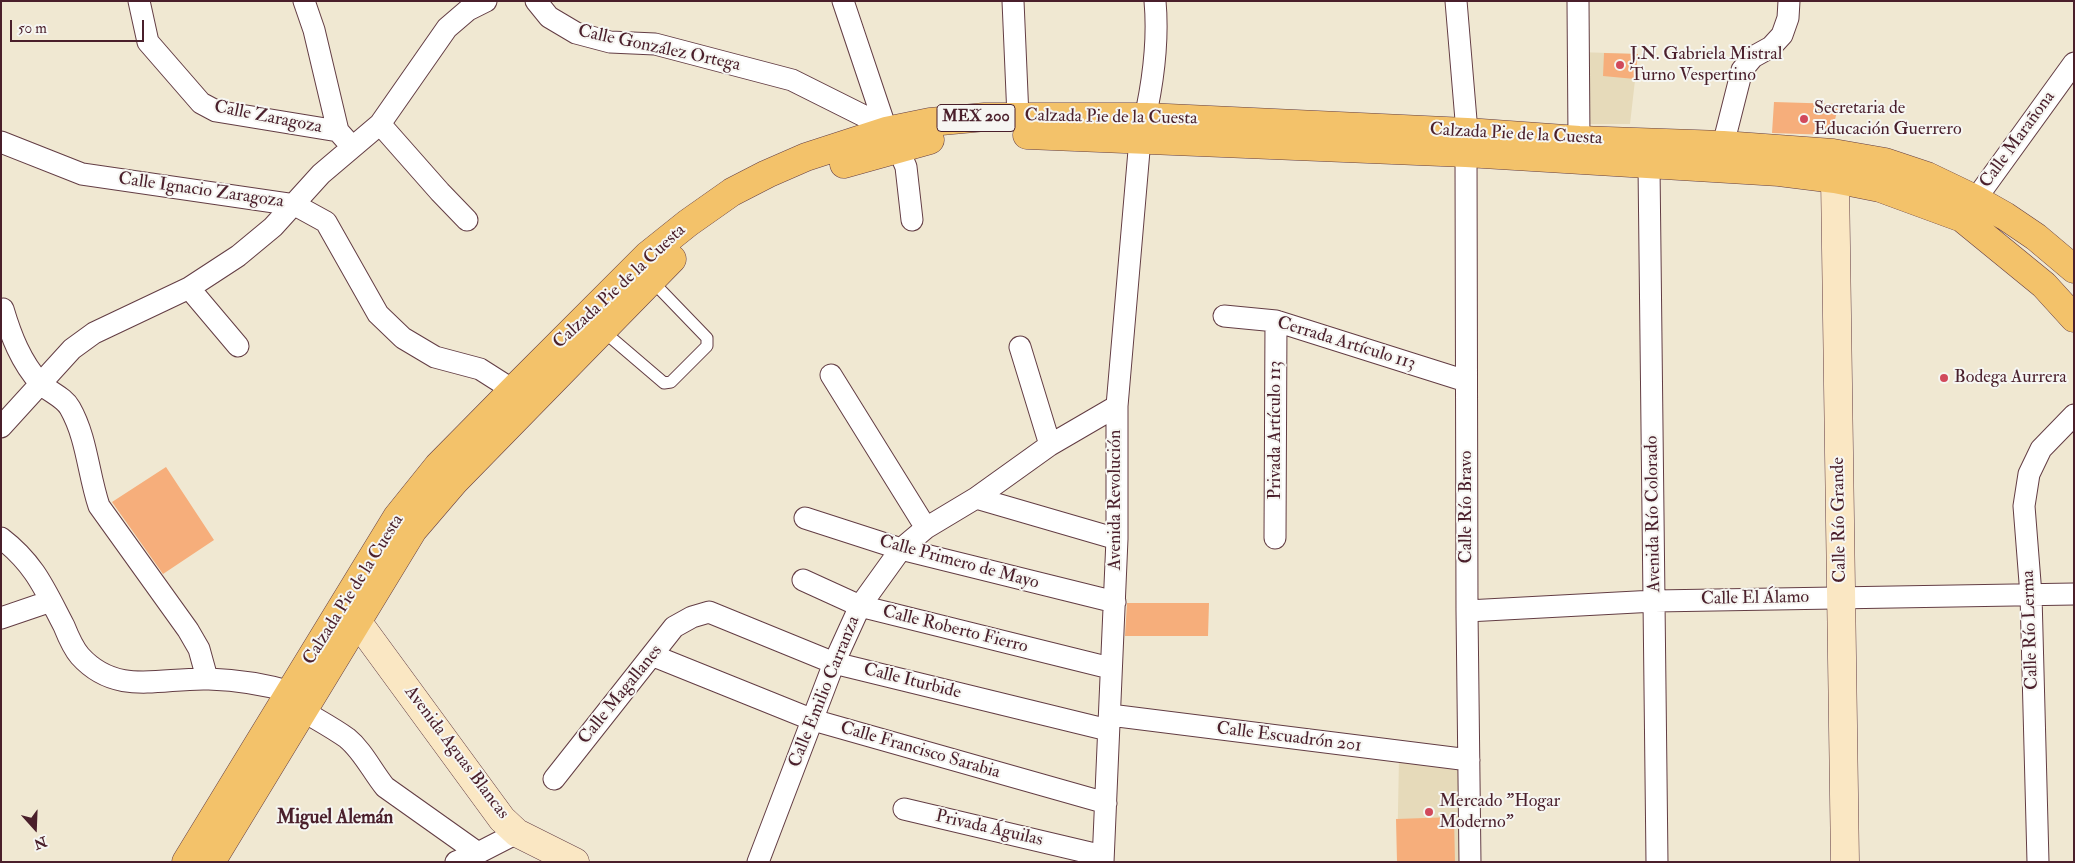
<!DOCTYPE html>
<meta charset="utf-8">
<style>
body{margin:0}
#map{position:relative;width:2075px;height:863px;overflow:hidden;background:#f0e8d2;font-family:"IM FELL Double Pica",serif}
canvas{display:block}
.frame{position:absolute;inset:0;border:2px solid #4a1f2b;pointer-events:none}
.north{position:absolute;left:10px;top:803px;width:50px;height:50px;-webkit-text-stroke:4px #f6f6f2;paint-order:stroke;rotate:160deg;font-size:14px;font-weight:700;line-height:20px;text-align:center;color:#4a1f2b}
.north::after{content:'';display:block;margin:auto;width:18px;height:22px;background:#4a1f2b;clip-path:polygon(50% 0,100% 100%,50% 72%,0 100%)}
.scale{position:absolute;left:10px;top:20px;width:134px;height:22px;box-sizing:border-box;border:2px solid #4a1f2b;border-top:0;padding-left:6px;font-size:15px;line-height:18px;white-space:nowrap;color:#4a1f2b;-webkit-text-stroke:4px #f6f6f2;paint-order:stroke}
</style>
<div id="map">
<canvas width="2075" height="863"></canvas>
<div class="frame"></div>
<div class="north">N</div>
<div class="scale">50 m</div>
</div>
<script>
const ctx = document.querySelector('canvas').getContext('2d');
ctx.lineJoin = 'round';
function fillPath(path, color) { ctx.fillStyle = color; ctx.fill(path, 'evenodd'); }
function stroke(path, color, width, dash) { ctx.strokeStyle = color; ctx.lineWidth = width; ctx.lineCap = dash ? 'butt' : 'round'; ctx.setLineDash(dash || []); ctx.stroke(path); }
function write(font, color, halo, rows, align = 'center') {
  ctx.font = font + ' "IM FELL Double Pica",serif'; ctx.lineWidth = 4; ctx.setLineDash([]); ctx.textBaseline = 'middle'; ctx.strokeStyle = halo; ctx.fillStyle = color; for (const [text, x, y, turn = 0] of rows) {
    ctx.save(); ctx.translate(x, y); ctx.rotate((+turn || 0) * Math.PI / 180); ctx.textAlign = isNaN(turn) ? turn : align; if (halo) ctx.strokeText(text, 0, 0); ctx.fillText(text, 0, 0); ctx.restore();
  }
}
fillPath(new Path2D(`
 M1578,52L1638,54L1630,124H1570Z
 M1399,758L1460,763V862H1397Z`), '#e6daba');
fillPath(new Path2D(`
 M1604,53L1638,54L1635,79L1603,76Z
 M1774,102L1839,104L1831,135L1772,133Z
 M166,467L214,540L163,574L112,502Z
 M1127,603H1209L1208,636H1125Z
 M1454,817L1455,862H1397L1396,819Z`), '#f6ae7b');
const lane = new Path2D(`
 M602,330L664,383L671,382L707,346V338L651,280`);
const street = new Path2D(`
 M139,1L148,42L201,103L216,111L338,131
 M304,1L314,30L338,131L346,140
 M536,1L549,17L576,33L610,42L655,44L792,80L868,118L884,123
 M843,1L884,123L898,148L906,167L912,220
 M1013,1L1018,117
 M1456,1L1467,132
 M1578,1L1579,140
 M380,124L440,192L467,220
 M1,142L82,174L295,205L326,222L378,314L403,338L435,357L480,369L513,390L523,400
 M1723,145L1742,70L1753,57L1771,47L1782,35L1788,18L1789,1
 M1466,153L1467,611L1470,862
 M1649,166L1657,862
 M1967,211L2074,63
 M189,288L238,346
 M3,309C11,336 21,362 40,383C49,392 64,397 70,408C87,438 88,473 99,506L188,630L199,649L207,678
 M1224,316L1276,321L1466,381
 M1020,347L1050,445
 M831,375L926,528
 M1,427L72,349L94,333L189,288L238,256L273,227L321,174L380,124L447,28L468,10L486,1
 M976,498L1117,539
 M805,518L901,549L1115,602
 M1,538C35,564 45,590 64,626C68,636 73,648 80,656C117,697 162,677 209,679C237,680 264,684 291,692
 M1275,538L1276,321
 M803,580L860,606L1110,668
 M1467,611L1655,601L2074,594
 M1,618L51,601
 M654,656L813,720L1106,803
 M303,711C318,720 333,728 347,738C363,751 372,771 385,787L478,853
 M1110,715L1469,760
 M554,779L674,627L692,617L709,612L834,663L1108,730
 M904,809L1103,856
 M456,862L478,853L517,833
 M758,862L834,663L860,606L901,549L926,528L976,498L1050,445L1117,406
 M1103,862L1117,539V406L1140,139C1151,96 1159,45 1155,1
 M2038,862L2031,595L2024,506L2029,474L2041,449L2074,415`);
const secondary = new Path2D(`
 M1835,179L1845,862
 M357,621L502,819L517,833L575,862`);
const primary = new Path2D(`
 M1027,135L1466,153L1779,172L1835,179L1880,188L1962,218L2044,285L2074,318
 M844,164L930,140
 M186,862L397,517L438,466L513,390L648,255L688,223L732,192L767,174L806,157L886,131L930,122L985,117H1146L1467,132L1579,140L1723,145L1833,153L1885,162L1927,176L1975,199L2005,216L2036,237L2074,269
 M211,862L413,530L455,481L672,259`);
stroke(lane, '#633d44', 13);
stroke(street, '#633d44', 23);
stroke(secondary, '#633d44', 29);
stroke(primary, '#633d44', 29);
stroke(lane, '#fff', 11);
stroke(street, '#fff', 21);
stroke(secondary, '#fae7c3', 28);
stroke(primary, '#f3c26a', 28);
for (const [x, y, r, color] of [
 [1620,65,5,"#d1495b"],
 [1804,119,5,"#d1495b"],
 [1944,378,5,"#d1495b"],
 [1429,812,5,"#d1495b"]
]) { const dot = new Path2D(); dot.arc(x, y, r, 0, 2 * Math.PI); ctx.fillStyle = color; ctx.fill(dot); stroke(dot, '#f6f6f2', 2); }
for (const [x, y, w] of [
 [976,118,78]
]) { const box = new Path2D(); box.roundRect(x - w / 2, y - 13.5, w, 27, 4); ctx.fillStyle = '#f6f6f2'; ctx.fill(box); stroke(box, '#4a1f2b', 1); }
write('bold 16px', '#4a1f2b', null, [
 ["MEX 200",976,118]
]);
write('18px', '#4a1f2b', '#f6f6f2', [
 ["Calle González Ortega",659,49,12],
 ["Calle Zaragoza",268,118,11],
 ["Calzada Pie de la Cuesta",1111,118,1],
 ["Calzada Pie de la Cuesta",1516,135,3],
 ["Calle Marañona",2018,140,-54],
 ["Calle Ignacio Zaragoza",201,191,8],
 ["Calzada Pie de la Cuesta",620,287,-43],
 ["Cerrada Artículo 113",1346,344,17],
 ["Privada Artículo 113",1276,430,-90],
 ["Avenida Revolución",1116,500,-90],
 ["Calle Río Bravo",1467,507,-90],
 ["Avenida Río Colorado",1654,514,-91],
 ["Calle Río Grande",1840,520,-91],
 ["Calle Primero de Mayo",959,563,15],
 ["Calzada Pie de la Cuesta",354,590,-58],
 ["Calle El Álamo",1755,599,-1],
 ["Calle Roberto Fierro",955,630,14],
 ["Calle Río Lerma",2031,630,-92],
 ["Calle Iturbide",912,682,14],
 ["Calle Emilio Carranza",825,692,-68],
 ["Calle Magallanes",621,695,-51],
 ["Calle Escuadrón 201",1289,738,7],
 ["Calle Francisco Sarabia",920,751,16],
 ["Avenida Aguas Blancas",456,753,53],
 ["Privada Águilas",989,829,13]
]);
write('18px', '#4a1f2b', '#f6f6f2', [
 ["J.N. Gabriela Mistral",1630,55],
 ["Turno Vespertino",1630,76],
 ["Secretaria de",1814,109],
 ["Educación Guerrero",1814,130],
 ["Bodega Aurrera",1954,378],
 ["Mercado \"Hogar",1439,802],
 ["Moderno\"",1439,823]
], 'left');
write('bold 19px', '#4a1f2b', '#f6f6f2', [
 ["Miguel Alemán",335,819]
]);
</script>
